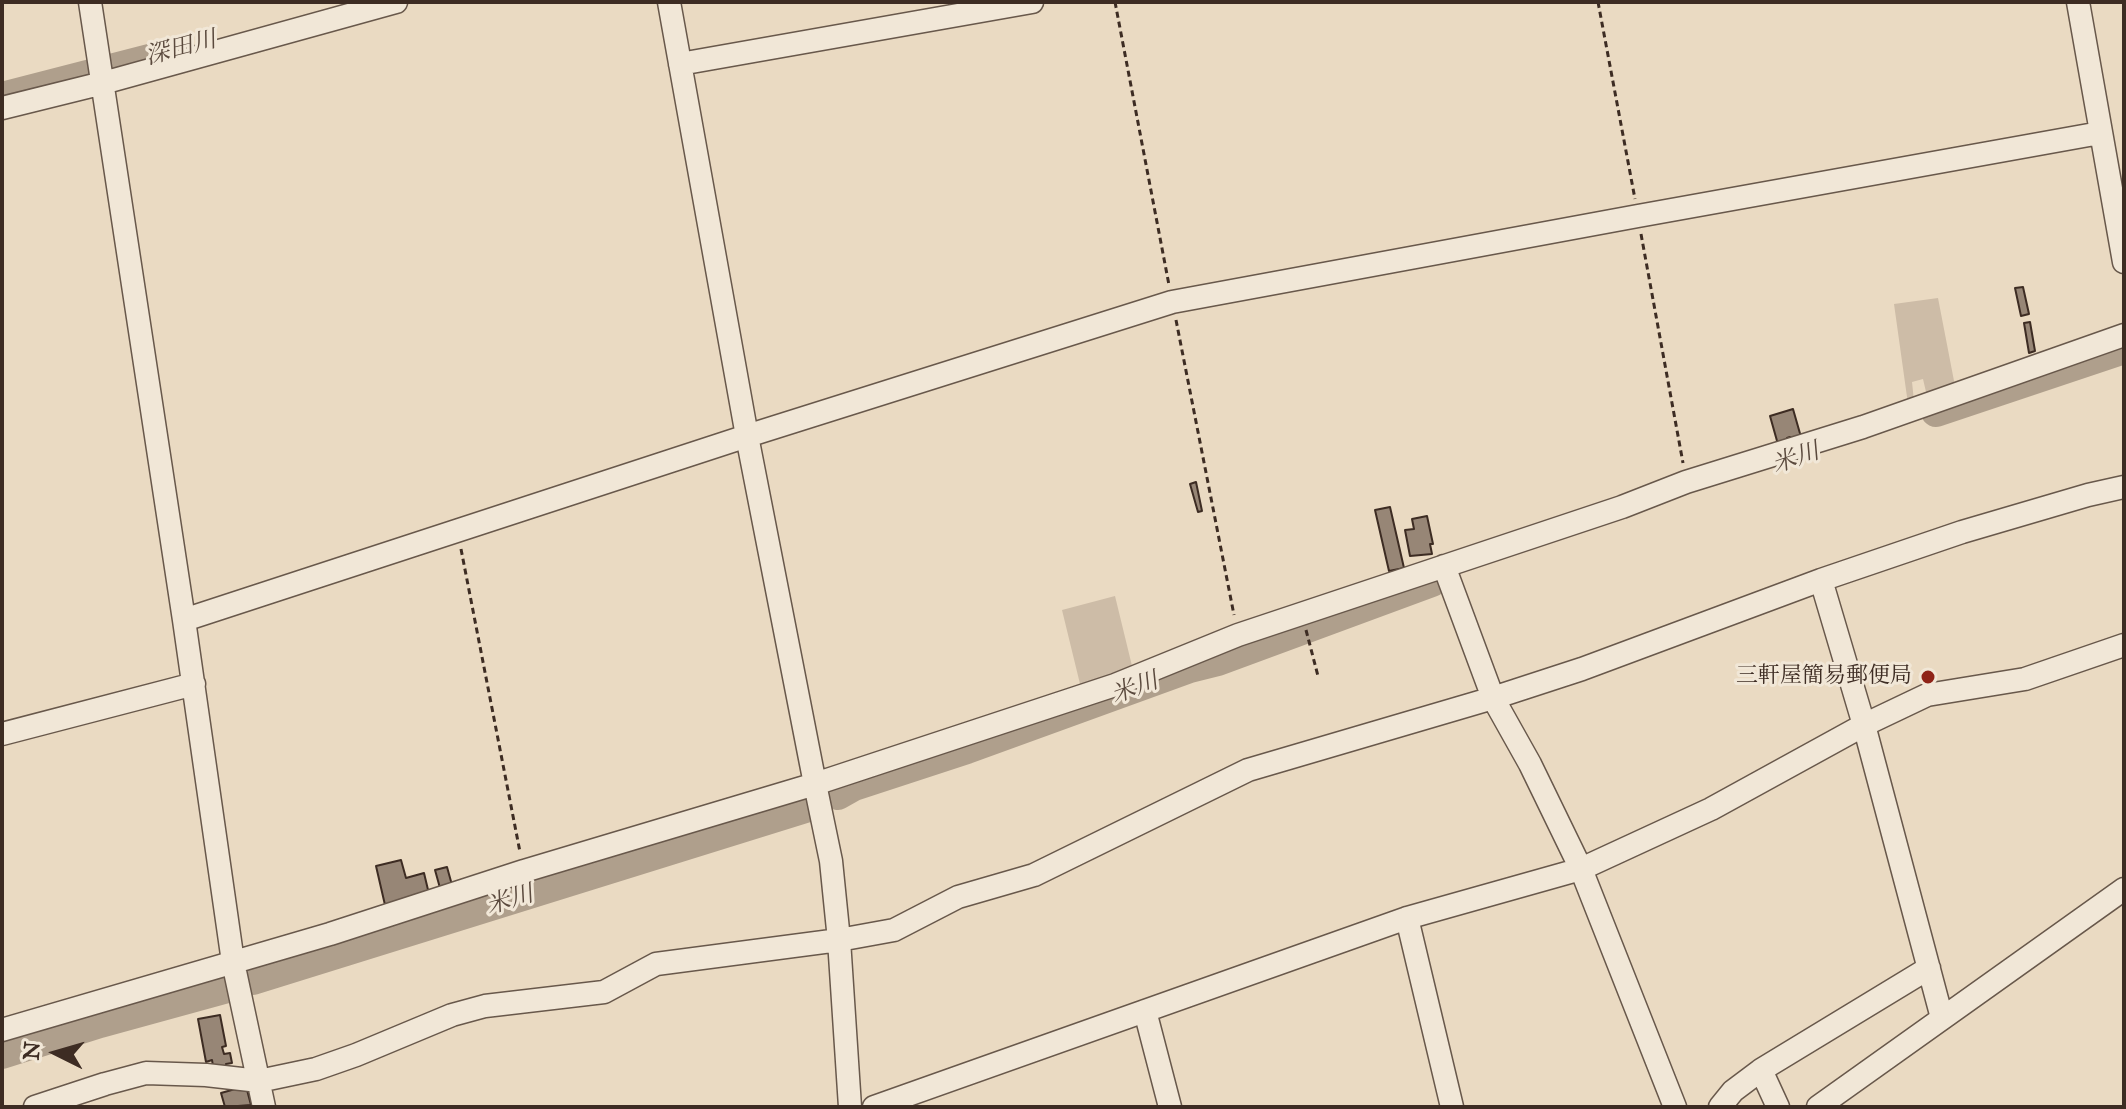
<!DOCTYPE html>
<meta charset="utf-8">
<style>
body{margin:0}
#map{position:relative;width:2126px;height:1109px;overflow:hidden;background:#eadac2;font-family:"IM FELL Great Primer",serif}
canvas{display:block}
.frame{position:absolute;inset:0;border:4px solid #3d2c23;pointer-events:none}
.north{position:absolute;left:16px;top:1013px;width:80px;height:80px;-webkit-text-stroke:6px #f1e7d7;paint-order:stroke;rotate:275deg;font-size:22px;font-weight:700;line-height:32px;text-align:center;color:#3d2c23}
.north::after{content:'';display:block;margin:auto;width:28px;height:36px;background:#3d2c23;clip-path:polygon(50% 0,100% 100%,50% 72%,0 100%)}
</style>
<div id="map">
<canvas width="2126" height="1109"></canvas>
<div class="frame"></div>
<div class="north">N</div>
</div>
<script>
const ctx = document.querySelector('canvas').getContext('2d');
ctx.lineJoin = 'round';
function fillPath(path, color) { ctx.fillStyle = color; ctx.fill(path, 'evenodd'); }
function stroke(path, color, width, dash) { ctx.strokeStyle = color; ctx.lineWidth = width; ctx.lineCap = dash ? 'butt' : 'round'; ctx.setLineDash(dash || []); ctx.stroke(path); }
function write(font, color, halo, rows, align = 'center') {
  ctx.font = font + ' "IM FELL Great Primer","Noto Serif JP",serif'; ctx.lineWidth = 6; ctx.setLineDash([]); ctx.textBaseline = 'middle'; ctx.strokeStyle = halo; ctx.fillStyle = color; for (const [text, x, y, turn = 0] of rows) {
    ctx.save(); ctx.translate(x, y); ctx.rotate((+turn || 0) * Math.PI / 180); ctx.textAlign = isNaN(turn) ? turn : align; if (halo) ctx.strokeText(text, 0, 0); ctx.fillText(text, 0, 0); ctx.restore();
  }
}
fillPath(new Path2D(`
 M1938,298L1955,386L1927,396L1923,379L1912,382L1914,401L1908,404L1894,304Z
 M1115,596L1133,670L1081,688L1062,610Z`), '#cdbca7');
stroke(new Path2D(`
 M2,97L153,58
 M1936,412L2124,349
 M838,795L854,786L967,749L1190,668L1218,661L1432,582
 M253,980L812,806
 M2,1054L100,1023L231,987`), '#af9f8c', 30);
const building = new Path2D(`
 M2023,287L2029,314L2021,316L2015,288Z
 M2030,322L2035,351L2029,353L2024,323Z
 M1793,409L1801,437L1791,440L1790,437L1787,438L1789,445L1779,448L1770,416Z
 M1196,482L1202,511L1198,512L1190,484Z
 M1390,507L1404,568L1389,571L1375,510Z
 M1427,516L1433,544H1430L1432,554L1410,556L1405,530L1414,529L1412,519Z
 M401,860L406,878L424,873L429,894L385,905L376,866Z
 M447,867L452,885L440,888L435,870Z
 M220,1015L226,1046L222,1047L224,1054L230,1053L232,1063L226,1064L227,1070L213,1066L212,1060L206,1062L198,1019Z
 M246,1086L251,1105L225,1107L221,1093Z`);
fillPath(building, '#978676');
stroke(building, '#3d2c23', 2);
const minor = new Path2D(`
 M90,2L184,620L233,962L264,1107
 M669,2L747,436L815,784L1115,685L1238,635L1622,507L1686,482L1863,427L2124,335
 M2078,2L2124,262
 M680,64L1032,2
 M2,108L103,83L396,2
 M1444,566L1493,698L1530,764L1581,869L1675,1107
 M1821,580L1864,725L1942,1018
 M184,620L747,436L1172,302L1638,216L2100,133
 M2,734L194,684
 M1407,918L1452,1107
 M1145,1011L1170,1107
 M2,1030L330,934L524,871L815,784L831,861L839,940L850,1107
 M1761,1070L1929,968
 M35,1107L105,1084L146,1073L206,1075L259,1081L316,1069L356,1055L452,1015L485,1006L604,992L656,964L839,940L894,930L958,897L1034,875L1248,770L1493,698L1582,669L1821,580L1962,532L2088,495L2124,487
 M874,1107L1407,918L1581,869L1711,809L1864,725L1927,695L2025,679L2124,645
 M1720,1107L1733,1091L1761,1070L1778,1107
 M1818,1107L2124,889`);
stroke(minor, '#68584b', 25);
stroke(new Path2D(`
 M1115,2L1169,285
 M1598,2L1635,199
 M1641,234L1683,463
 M1176,320L1234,615
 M461,549L520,852
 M1306,630L1318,676`), '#3d2c23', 3, [6, 4]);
stroke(minor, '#f1e7d7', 22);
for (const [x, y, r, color] of [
 [1928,677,8,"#8f2418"]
]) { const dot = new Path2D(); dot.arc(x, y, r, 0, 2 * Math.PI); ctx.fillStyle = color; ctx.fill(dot); stroke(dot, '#f1e7d7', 3); }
write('22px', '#3d2c23', '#f1e7d7', [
 ["三軒屋簡易郵便局",1912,677]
], 'right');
write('italic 24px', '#5a493d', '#f1e7d7', [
 ["深田川",181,49,-15],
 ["米川",1796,459,-19],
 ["米川",1135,689,-20],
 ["米川",510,901,-17]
]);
</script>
